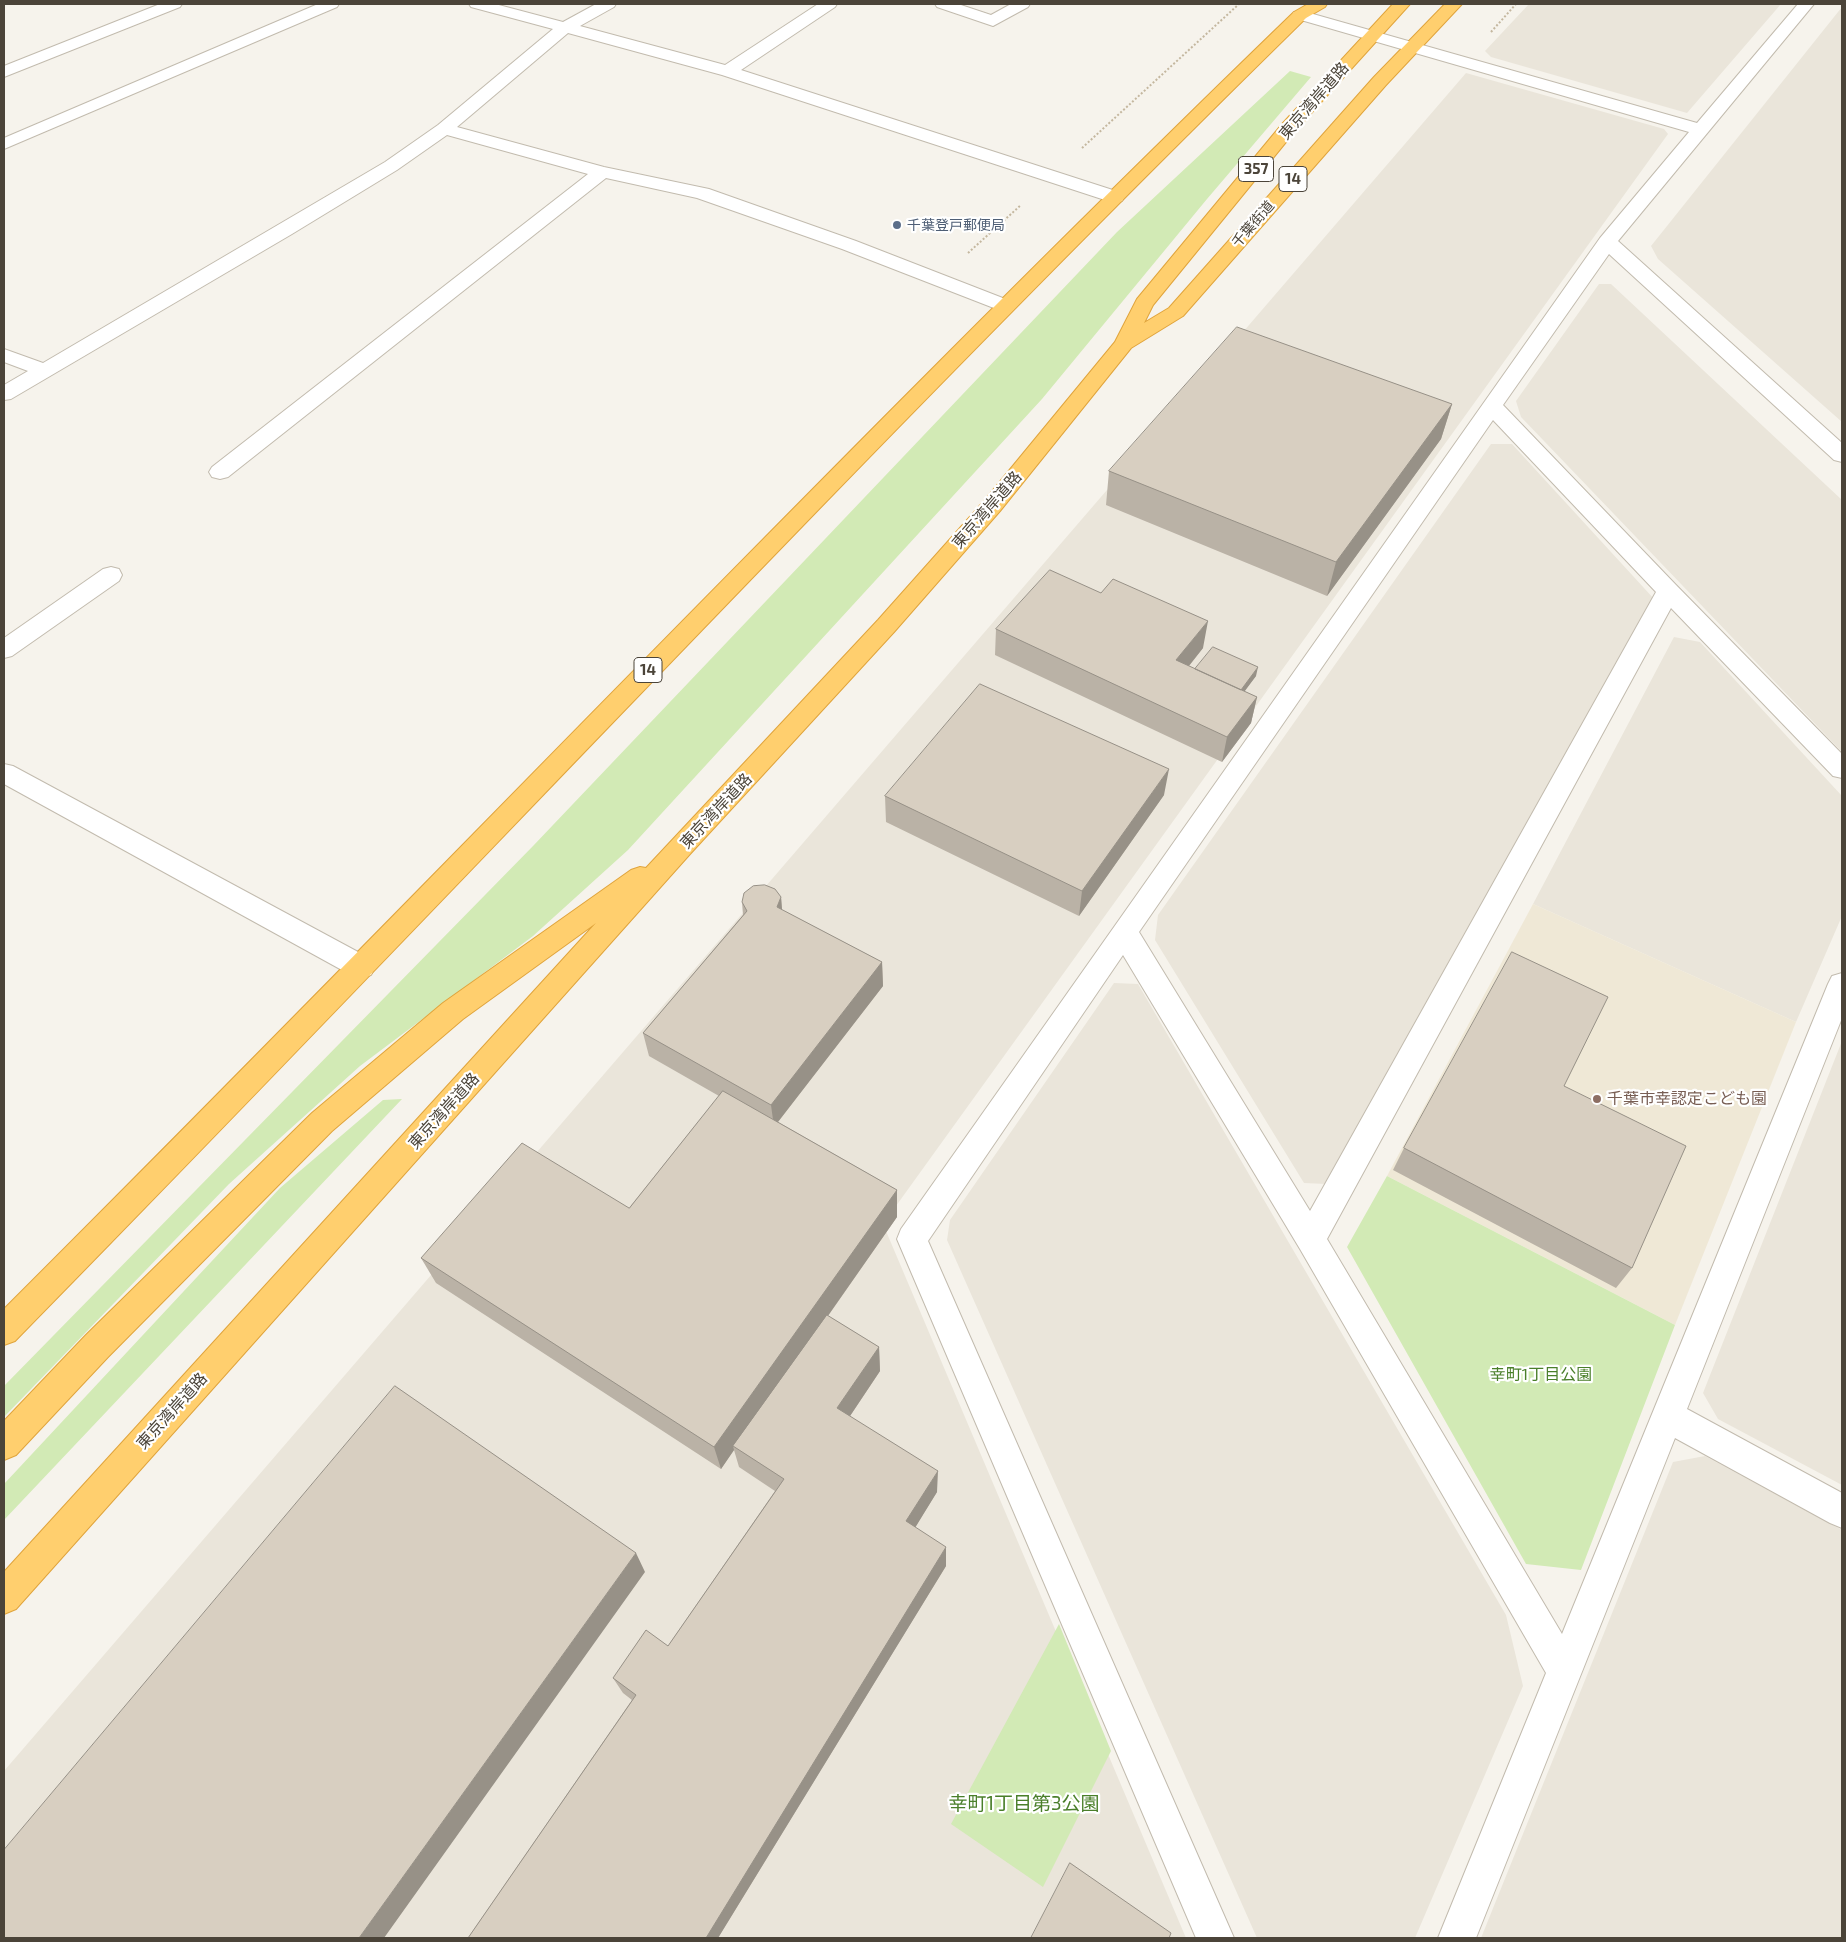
<!DOCTYPE html>
<meta charset="utf-8">
<style>
body{margin:0}
#map{position:relative;width:1846px;height:1942px;overflow:hidden;background:#f6f3ec;font-family:"Exo 2",sans-serif}
canvas{display:block}
.frame{position:absolute;inset:0;border:5px solid #4b4439;pointer-events:none}
</style>
<div id="map">
<canvas width="1846" height="1942"></canvas>
<div class="frame"></div>
</div>
<script>
const ctx = document.querySelector('canvas').getContext('2d');
ctx.lineJoin = 'round';
function fillPath(path, color) { ctx.fillStyle = color; ctx.fill(path, 'evenodd'); }
function stroke(path, color, width, dash) { ctx.strokeStyle = color; ctx.lineWidth = width; ctx.lineCap = dash ? 'butt' : 'round'; ctx.setLineDash(dash || []); ctx.stroke(path); }
function write(font, color, halo, rows, align = 'center') {
  ctx.font = font + ' "Exo 2","Noto Sans JP",sans-serif'; ctx.lineWidth = 4.5; ctx.setLineDash([]); ctx.textBaseline = 'middle'; ctx.strokeStyle = halo; ctx.fillStyle = color; for (const [text, x, y, turn = 0] of rows) {
    ctx.save(); ctx.translate(x, y); ctx.rotate((+turn || 0) * Math.PI / 180); ctx.textAlign = isNaN(turn) ? turn : align; if (halo) ctx.strokeText(text, 0, 0); ctx.fillText(text, 0, 0); ctx.restore();
  }
}
fillPath(new Path2D(`
 M1529,4H1781L1687,113L1491,57L1485,51Z
 M1842,7V422L1658,259L1651,246Z
 M1466,73L1664,129L1668,134L883,1224L1186,1938H4V1771Z
 M1599,284H1611L1842,500V752L1521,417L1516,401Z
 M1491,444H1512L1655,600L1326,1184L1304,1183L1155,940L1158,915Z
 M1674,637L1700,642L1842,796V916L1796,1022L1533,904Z
 M1114,983L1138,984L1506,1615L1523,1686L1415,1938H1257L947,1240L950,1220Z
 M1842,1041V1485L1718,1419L1703,1393Z
 M1705,1456L1842,1530V1938H1481L1673,1462Z`), '#eae5da');
fillPath(new Path2D(`
 M1533,904L1796,1022L1675,1325L1387,1176Z`), '#efe8d6');
fillPath(new Path2D(`
 M1290,71L1311,77L1207,199L1042,399L628,850L533,936L360,1066L229,1184L4,1417V1386L533,846L1117,232Z
 M402,1099L4,1520V1484L280,1188L383,1100Z
 M1387,1176L1675,1325L1581,1570L1526,1564L1347,1247Z
 M1059,1624L1111,1751L1043,1887L951,1824Z`), '#d2eab5');
const minor = new Path2D(`
 M160,4H182L180,7L4,77V66Z
 M318,4H339L337,7L4,149V138Z
 M469,4H495L563,22L596,4H616L614,7L580,26L725,65L818,4H837L835,7L741,70L1122,193L1124,197L1122,201L1115,203L1108,201L722,75L568,33L457,127L604,167L709,189L856,241L1013,302L1016,306L1013,310L1006,312L999,310L842,249L697,198L606,178L228,477L220,479L212,477L209,472L212,467L588,174L447,135L397,170L292,234L11,399L4,400V385L28,371L4,362V349L43,363L385,162L438,125L553,29L471,7Z
 M935,4H958L991,15L1011,4H1030L1028,7L993,26L937,7Z
 M1798,4H1814L1618,241L1842,443V462L1834,460L1609,254L1503,405L1676,585L1842,754V778L1833,776L1671,608L1327,1239L1562,1634L1828,984L1832,976L1842,973V1018L1687,1409L1842,1493V1528L1830,1523L1675,1438L1476,1938H1438L1546,1673L1300,1249L1123,955L928,1241L1234,1938H1196L897,1239L901,1229L1600,238L1689,132L1294,18L1292,15L1294,12H1306L1697,123ZM1493,420L1656,592L1310,1211L1139,932Z
 M111,567L119,569L122,575L119,581L12,656L4,658V638L103,569Z
 M4,764L13,766L371,959L375,967L371,975L361,978L351,975L4,784Z`);
const highway = new Path2D(`
 M1308,4H1327L1325,7L1306,18C866,449 447,901 15,1341L4,1345V1309C436,878 856,435 1294,12Z
 M1393,4H1410L1295,131L1153,305L1144,323L1169,308L1374,77L1445,4H1462L1386,85L1183,316L1131,348L1000,511L894,632L690,854L16,1609L4,1614V1572L596,923L463,1019L332,1131L108,1357L16,1455L4,1460V1421L86,1335L312,1113L443,1003L631,870L640,867L646,868L878,620L984,501L1115,342L1137,299L1283,123Z`);
stroke(minor, '#c2bbae', 2);
stroke(highway, '#e0a43c', 2);
stroke(new Path2D(`
 M1491,32L1516,4
 M1082,148L1239,4
 M968,253L1021,205`), '#c4b79f', 2, [2, 2]);
fillPath(minor, '#fff');
fillPath(highway, '#ffcf6e');
fillPath(new Path2D(`
 M1452,404L1441,439L1327,596L1106,505L1109,471Z
 M996,629L1203,648L1189,666L1195,669L1256,676L1244,691L1257,697L1251,723L1222,762L995,655Z
 M1164,795L1079,916L886,822L885,796Z
 M781,897L782,910L882,962L883,986L778,1122L897,1190V1217L828,1316L879,1347L880,1371L850,1416L937,1492L915,1527L946,1566L718,1938H468L632,1700L623,1693L613,1678L668,1646L775,1491L739,1467L734,1450L721,1469L436,1283L421,1258L629,1208L719,1096L649,1056L643,1033L743,915L742,902Z
 M1564,1086L1632,1268L1616,1288L1393,1170L1404,1148Z`), '#bab2a6');
fillPath(new Path2D(`
 M1452,404L1441,439L1327,596L1336,562Z
 M1208,621L1203,648L1172,687L1176,660Z
 M1258,667L1256,676L1236,703L1238,694Z
 M1257,697L1251,723L1222,762L1227,737Z
 M1169,769L1164,795L1079,916L1082,891Z
 M781,897L783,922L777,907Z
 M882,962L883,986L774,1127L771,1105Z
 M897,1190V1217L736,1447L733,1446L734,1450L721,1469L714,1447Z
 M879,1347L880,1371L840,1431L837,1408Z
 M938,1471L937,1492L907,1541L906,1521Z
 M946,1547V1566L718,1938H706Z
 M636,1553L645,1572L384,1938H359Z`), '#979187');
const building = new Path2D(`
 M1237,327L1452,404L1336,562L1109,471Z
 M1050,570L1101,593L1113,579L1208,621L1176,660L1257,697L1227,737L996,629Z
 M1213,647L1258,667L1241,690L1195,669Z
 M980,684L1169,769L1082,891L885,796Z
 M765,885L775,889L781,897L777,907L882,962L771,1105L643,1033L747,911L742,902L744,893L753,886Z
 M1512,952L1608,997L1564,1086L1686,1146L1632,1268L1404,1148Z
 M723,1091L897,1190L714,1447L421,1258L522,1143L629,1208Z
 M827,1315L879,1347L837,1408L938,1471L906,1521L946,1547L706,1938H468L636,1695L613,1678L646,1630L668,1646L784,1479L733,1446Z
 M395,1386L636,1553L359,1938H4V1850Z
 M1070,1863L1171,1933L1169,1938H1031Z`);
fillPath(building, '#d8cfc1');
stroke(building, '#979187', 1);
for (const [x, y, r, color] of [
 [897,225,5,"#5c6f8a"],
 [1597,1099,5,"#8d6e63"]
]) { const dot = new Path2D(); dot.arc(x, y, r, 0, 2 * Math.PI); ctx.fillStyle = color; ctx.fill(dot); stroke(dot, '#fff', 2); }
write('14px', '#4b4439', '#fff', [
 ["千葉街道",1253,224,-49]
]);
write('14px', '#4e5e75', '#fff', [
 ["千葉登戸郵便局",907,225]
], 'left');
for (const [x, y, w] of [
 [1256,169,35],
 [1293,179,28],
 [648,670,28]
]) { const box = new Path2D(); box.roundRect(x - w / 2, y - 12.5, w, 25, 4); ctx.fillStyle = '#fff'; ctx.fill(box); stroke(box, '#4b4439', 1); }
write('bold 15px', '#4b4439', null, [
 ["357",1256,169],
 ["14",1293,179],
 ["14",648,670]
]);
write('16px', '#4b4439', '#fff', [
 ["東京湾岸道路",1314,101,-49],
 ["東京湾岸道路",987,510,-49],
 ["東京湾岸道路",716,811,-47],
 ["東京湾岸道路",444,1111,-48],
 ["東京湾岸道路",172,1411,-48]
]);
write('16px', '#785e54', '#fff', [
 ["千葉市幸認定こども園",1607,1099]
], 'left');
write('16px', '#4a7f2a', '#fff', [
 ["幸町1丁目公園",1541,1375]
]);
write('19px', '#4a7f2a', '#fff', [
 ["幸町1丁目第3公園",1024,1804]
]);
</script>
